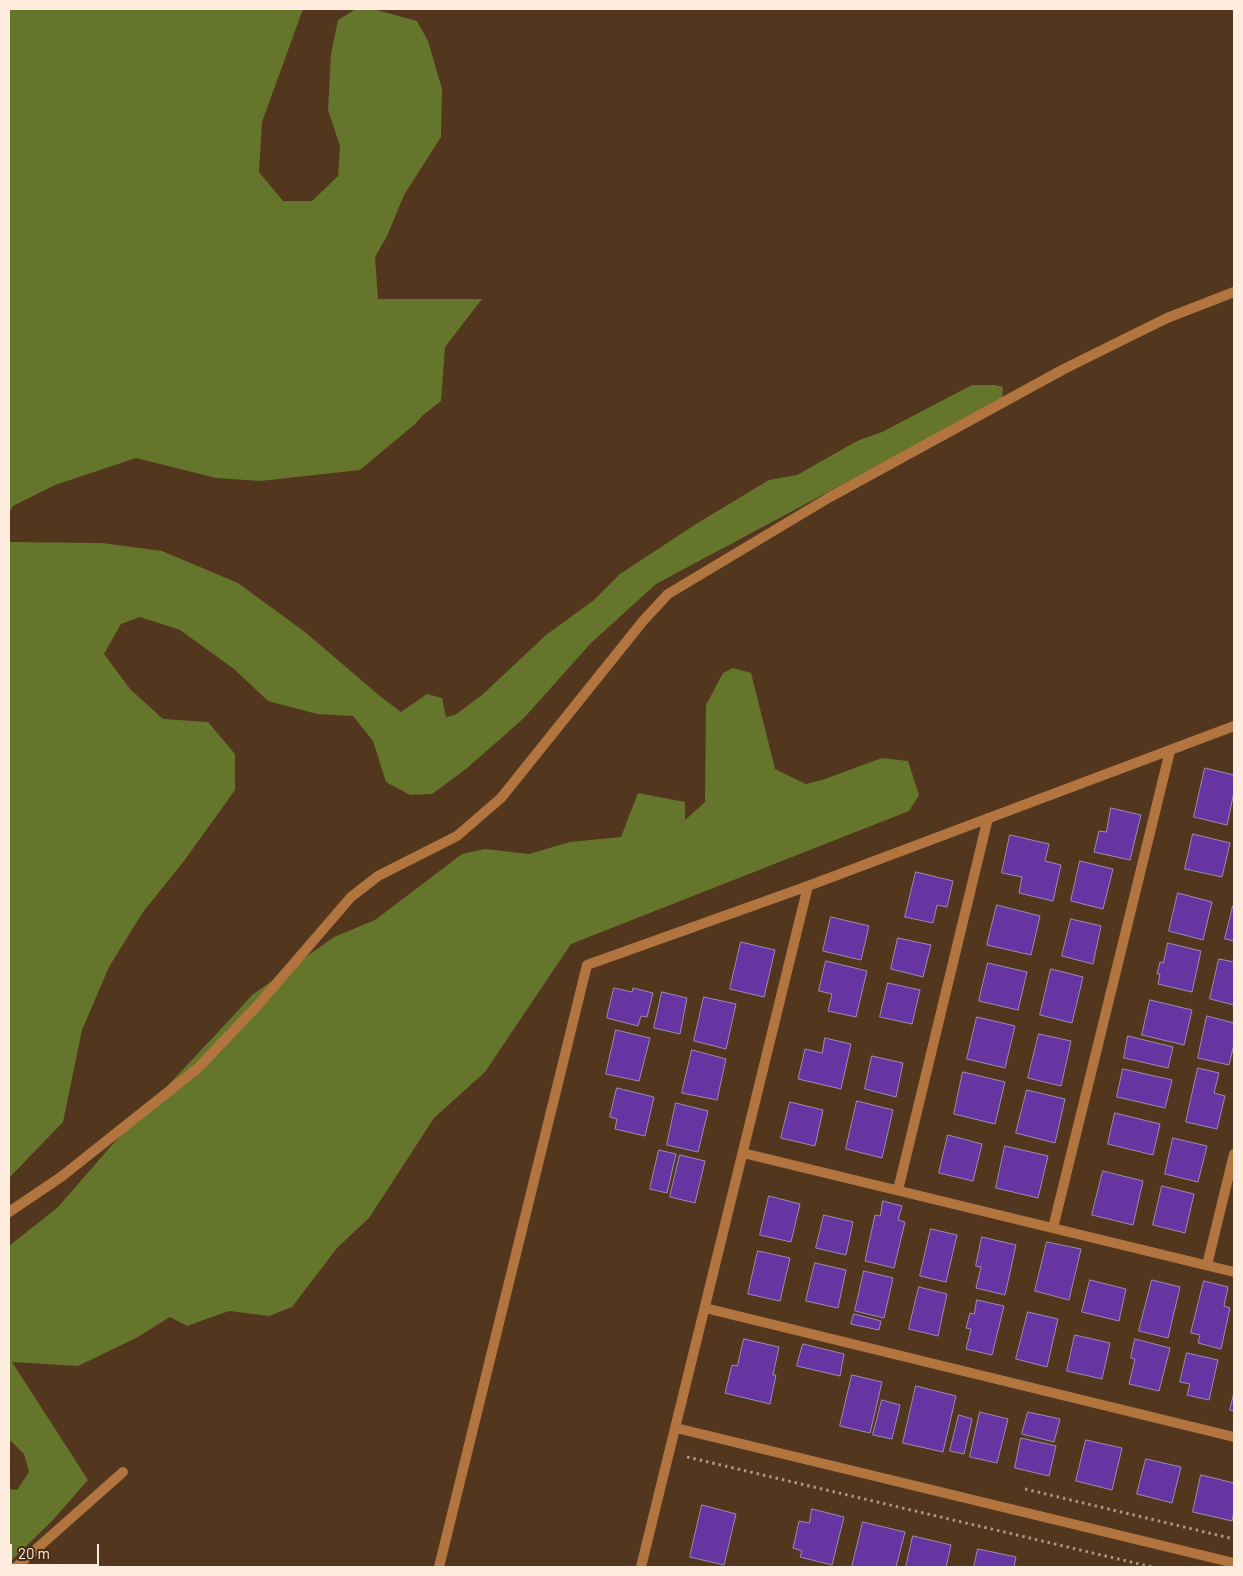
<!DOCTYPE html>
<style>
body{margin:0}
#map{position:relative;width:1243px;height:1576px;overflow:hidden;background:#52361e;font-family:Barlow,sans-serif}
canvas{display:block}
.frame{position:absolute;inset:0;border:10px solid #feecde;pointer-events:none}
.scale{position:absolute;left:10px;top:1544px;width:89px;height:22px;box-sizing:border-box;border:2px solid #feecde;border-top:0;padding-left:6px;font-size:15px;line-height:18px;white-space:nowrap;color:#feecde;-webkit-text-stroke:4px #472c14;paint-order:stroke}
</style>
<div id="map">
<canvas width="1243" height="1576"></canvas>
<div class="frame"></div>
<div class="scale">20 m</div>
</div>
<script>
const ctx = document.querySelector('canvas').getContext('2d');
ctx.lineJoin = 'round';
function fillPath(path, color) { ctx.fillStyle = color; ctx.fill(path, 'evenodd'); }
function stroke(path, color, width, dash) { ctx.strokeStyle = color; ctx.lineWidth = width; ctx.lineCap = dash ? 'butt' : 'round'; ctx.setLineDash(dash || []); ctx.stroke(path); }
fillPath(new Path2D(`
 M9,9H303L262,122L259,172L283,201H312L338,176L340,146L328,110L331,54L338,20L356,9H373L417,21L428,41L442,89L441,137L404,195L387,236L375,257L378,299H482L445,347L441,401L423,415L415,424L360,470L260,481L216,478L136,458L55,485L13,506L9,513Z
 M972,385H995L1003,387L1002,399L656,584L591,643L524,718L466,769L432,794L410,795L386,782L373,741L353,716L317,714L268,701L234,669L180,630L140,617L121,624L104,654L130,689L163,719L208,722L235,754V790L184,861L143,912L109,967L82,1030L63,1122L9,1178V542L102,543L162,551L238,583L305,632L381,697L401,712L427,694L442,698L446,717L455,715L482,695L546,635L594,600L620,574L696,524L769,480L797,475L857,441L882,432Z
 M733,668L751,673L775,769L806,784L822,780L882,758L908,761L919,795L909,811L571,944L485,1072L434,1118L369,1218L337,1248L292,1307L269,1316L229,1311L187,1326L170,1317L136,1338L78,1366L12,1362L88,1480L52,1521L9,1563V1489L17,1490L29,1472L24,1454L9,1439V1246L58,1207L111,1146L234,1015L252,995L334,937L375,920L462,854L485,849L529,854L570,842L621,837L638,793L685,802V820L705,802L706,705L723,673Z`), '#65752b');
const building = new Path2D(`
 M1205,768L1234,775V792L1227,825L1194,817Z
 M1111,808L1141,815L1130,860L1094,852L1099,831L1106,832Z
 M1193,834L1230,843L1222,877L1185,869Z
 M1010,835L1049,844L1045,861L1061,865L1053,901L1019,893L1022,877L1002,873Z
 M1080,861L1113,869L1103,909L1071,901Z
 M916,872L953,881L947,907L937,905L933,923L905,917Z
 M1178,893L1212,902L1203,940L1169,931Z
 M997,905L1040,916L1031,955L987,945Z
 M1233,906L1234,907V941L1225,939Z
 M831,917L869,926L861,960L823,951Z
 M1071,919L1101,926L1093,964L1062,956Z
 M898,938L931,945L923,977L891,969Z
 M741,942L775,950L764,997L730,989Z
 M1168,943L1201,951L1192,992L1158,984L1160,974H1157L1160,962L1163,963Z
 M1219,959L1234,962V1005L1210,999Z
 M826,961L867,971L856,1017L828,1011L832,994L819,991Z
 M988,963L1027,972L1018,1010L979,1001Z
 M1051,969L1083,977L1072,1023L1040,1015Z
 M888,983L920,990L912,1024L880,1017Z
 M614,988L632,992L633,988L653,993L647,1017L641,1016L638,1026L607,1018Z
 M662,992L687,998L680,1034L654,1028Z
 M704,997L736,1004L726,1049L694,1041Z
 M1150,1000L1192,1010L1184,1045L1142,1035Z
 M1207,1016L1234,1023V1044L1229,1065L1198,1058Z
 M977,1017L1015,1026L1005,1068L967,1059Z
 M616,1030L650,1038L639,1081L606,1074Z
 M1039,1034L1071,1041L1061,1086L1028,1078Z
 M1128,1036L1173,1047L1168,1068L1124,1058Z
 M825,1038L851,1044L841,1089L798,1079L805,1049L822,1053Z
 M692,1050L726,1059L717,1100L682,1093Z
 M872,1056L903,1063L896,1097L865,1089Z
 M1198,1068L1219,1073L1214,1093L1225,1096L1217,1129L1186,1122Z
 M1123,1069L1172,1080L1165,1108L1117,1097Z
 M963,1072L1005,1082L995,1124L954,1114Z
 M617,1088L654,1097L645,1136L615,1129L617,1119L610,1117Z
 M1027,1090L1065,1099L1055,1143L1016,1133Z
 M857,1101L893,1110L882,1158L846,1149Z
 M790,1102L823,1110L815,1146L781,1138Z
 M676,1103L708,1111L698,1152L667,1145Z
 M1115,1113L1160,1124L1153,1155L1108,1144Z
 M948,1135L982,1144L973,1181L939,1173Z
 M1173,1138L1207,1146L1198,1182L1165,1174Z
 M1005,1146L1048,1156L1038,1198L996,1188Z
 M659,1150L676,1154L667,1193L650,1189Z
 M680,1155L705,1161L695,1203L670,1197Z
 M1103,1171L1143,1181L1133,1225L1092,1215Z
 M1162,1186L1194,1194L1185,1233L1153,1225Z
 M769,1196L800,1204L791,1242L760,1235Z
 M883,1201L902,1206L898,1220L905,1222L894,1268L865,1261L875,1215L880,1216Z
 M824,1215L853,1222L846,1255L816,1248Z
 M931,1229L957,1235L946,1282L920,1276Z
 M982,1237L1016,1245L1005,1295L976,1288L981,1267L976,1266Z
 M1047,1242L1081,1249L1069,1300L1035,1291Z
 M758,1251L790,1258L780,1301L748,1294Z
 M815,1263L846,1270L838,1308L806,1301Z
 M864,1271L893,1278L884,1318L855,1311Z
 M1090,1280L1126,1289L1119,1321L1082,1312Z
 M1152,1280L1180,1287L1168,1338L1139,1331Z
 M1204,1281L1228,1287L1224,1306L1230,1308L1221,1349L1198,1343L1200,1335L1191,1333Z
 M919,1287L947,1294L938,1336L909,1329Z
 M977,1300L1004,1306L992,1355L966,1349L971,1329L966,1328L970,1313L974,1314Z
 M1028,1312L1058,1319L1047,1367L1016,1359Z
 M854,1314L881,1321L879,1330L851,1324Z
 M1075,1335L1110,1343L1102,1379L1067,1371Z
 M744,1339L779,1347L773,1375H776L770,1404L725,1393L732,1365L737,1366Z
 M1135,1339L1170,1348L1159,1391L1129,1384L1135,1359L1131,1358Z
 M803,1344L844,1354L840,1376L797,1366Z
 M1187,1353L1218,1360L1209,1400L1187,1395L1190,1384L1180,1382Z
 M852,1375L882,1382L870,1433L840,1426Z
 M916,1386L956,1396L943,1452L903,1443Z
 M1234,1393V1411L1230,1410Z
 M882,1400L900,1405L892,1439L873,1435Z
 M980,1412L1008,1419L997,1463L970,1457Z
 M1028,1412L1060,1419L1054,1442L1022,1434Z
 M959,1415L972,1419L964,1454L950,1451Z
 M1021,1438L1056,1446L1049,1476L1015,1468Z
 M1086,1440L1122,1448L1112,1490L1076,1481Z
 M1146,1459L1181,1467L1172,1503L1137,1494Z
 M1201,1475L1234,1483V1510L1232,1521L1193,1512Z
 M702,1505L736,1514L724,1565L690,1557Z
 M812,1509L844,1517L832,1565L800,1557L802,1551L793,1548L799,1521L809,1523Z
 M863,1522L905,1532L896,1567H852Z
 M913,1536L951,1545L946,1567H906Z
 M978,1549L1016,1557L1014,1567H974Z`);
fillPath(building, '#6635a2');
stroke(building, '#9a8db2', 1);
stroke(new Path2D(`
 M687,1457L1152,1567
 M1025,1489L1234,1539`), '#ad9683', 3, [2.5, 4]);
stroke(new Path2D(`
 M743,1153L1234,1272
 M898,1190L988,818
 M9,1212L61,1177L198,1068L257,1006L351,897L378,876L457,836L501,798L643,621L668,594L830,497L1064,369L1167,318L1234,292
 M1053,1228L1170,751
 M1207,1265L1234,1154
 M705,1308L1234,1437
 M16,1567L123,1472
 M439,1567L587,965L808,886L1234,726
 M641,1567L808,886`), '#b27540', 10);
stroke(new Path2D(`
 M676,1428L1234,1563`), '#b27540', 10);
</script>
